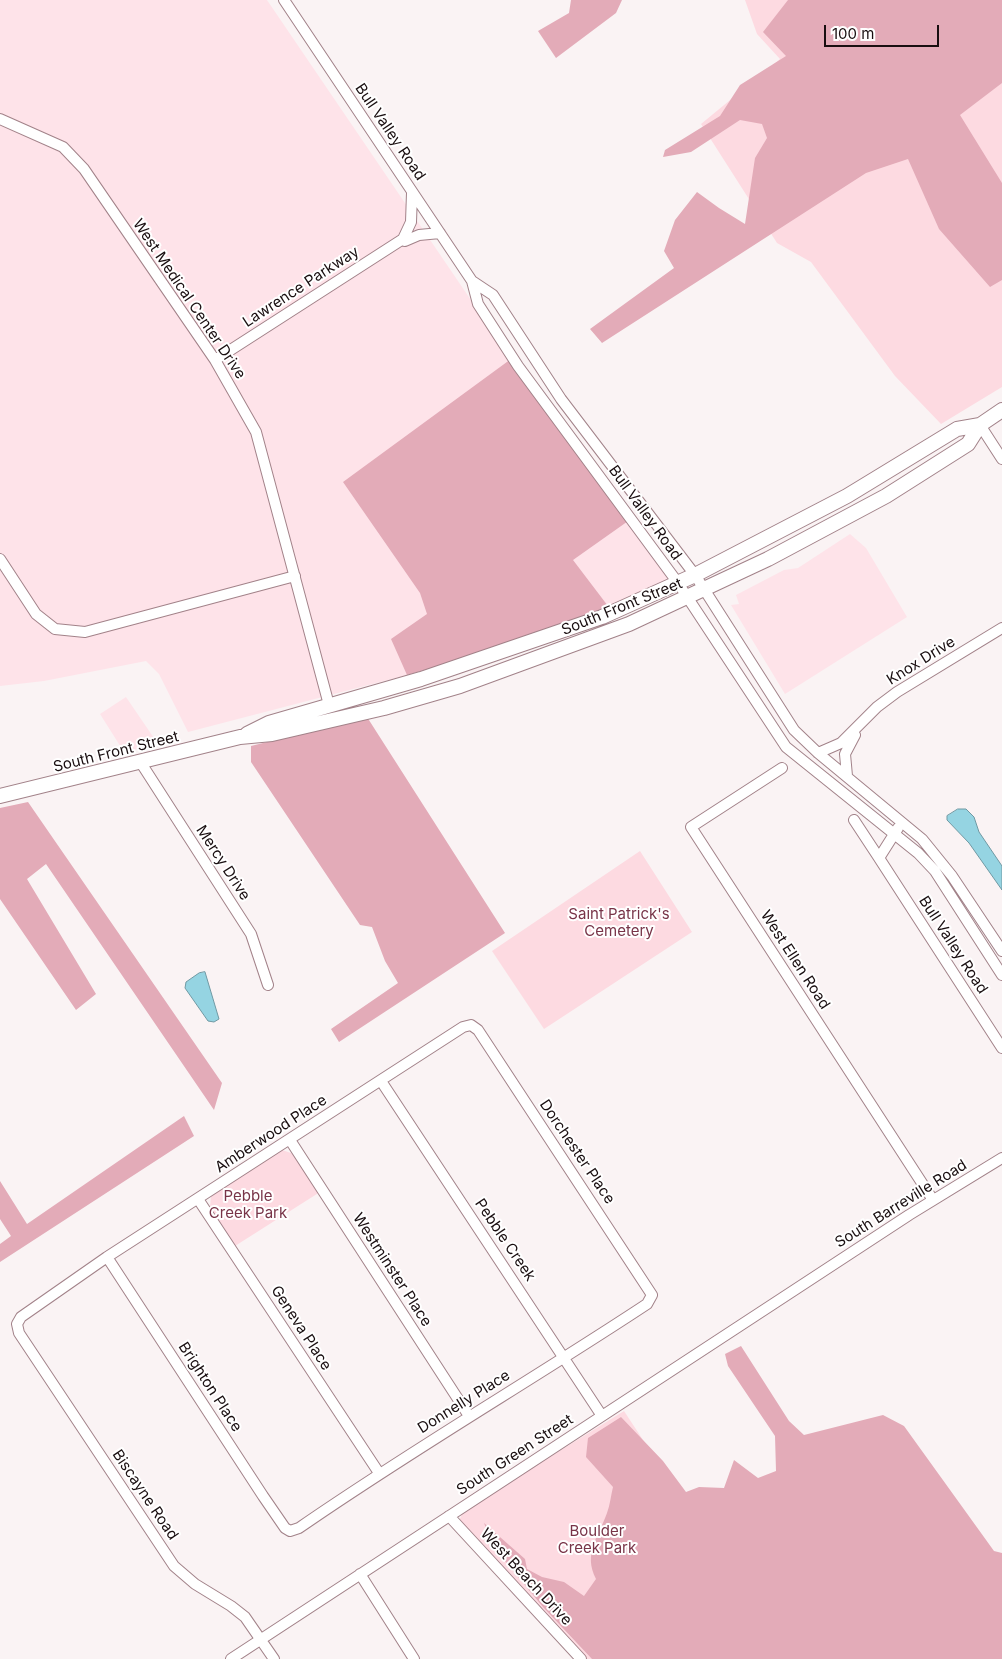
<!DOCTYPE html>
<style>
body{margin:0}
#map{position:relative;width:1002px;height:1659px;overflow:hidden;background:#faf3f4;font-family:Inter,sans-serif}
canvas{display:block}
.scale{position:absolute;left:824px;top:25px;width:115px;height:22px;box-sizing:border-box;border:2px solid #190e10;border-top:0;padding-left:6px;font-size:15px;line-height:18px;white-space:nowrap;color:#190e10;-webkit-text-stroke:4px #fff;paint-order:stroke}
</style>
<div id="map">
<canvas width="1002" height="1659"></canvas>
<div class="scale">100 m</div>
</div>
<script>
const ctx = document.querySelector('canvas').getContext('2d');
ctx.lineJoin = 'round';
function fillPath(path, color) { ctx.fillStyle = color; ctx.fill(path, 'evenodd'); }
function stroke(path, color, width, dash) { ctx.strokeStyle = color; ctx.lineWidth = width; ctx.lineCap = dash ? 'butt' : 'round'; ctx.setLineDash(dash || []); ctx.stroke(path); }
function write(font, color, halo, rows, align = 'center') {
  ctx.font = font + ' Inter,sans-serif'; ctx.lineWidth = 4; ctx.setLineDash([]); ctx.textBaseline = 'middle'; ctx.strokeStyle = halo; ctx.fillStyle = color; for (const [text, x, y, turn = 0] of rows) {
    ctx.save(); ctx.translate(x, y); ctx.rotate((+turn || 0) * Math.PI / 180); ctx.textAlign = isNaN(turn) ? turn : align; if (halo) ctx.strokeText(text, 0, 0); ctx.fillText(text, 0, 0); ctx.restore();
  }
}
fillPath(new Path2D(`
 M0,0H267L511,359L675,584L563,630L407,675L188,732L159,674L146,661L44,681L0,686Z
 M850,534L866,548L907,617L785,694L731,605L739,604L736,595L784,570L798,568Z
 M126,697L158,744L124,752L100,714Z`), '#fee3e9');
fillPath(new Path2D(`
 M745,0H1002V387L941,424L895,376L811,262L777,243L701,124L780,59L757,34Z
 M640,851L692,932L544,1029L492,951Z
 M282,1150L294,1154L320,1192L235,1246L210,1208L211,1196Z
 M624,1411L787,1659H581L457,1525L464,1510Z`), '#fddae1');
fillPath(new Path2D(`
 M571,0H622L616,13L556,58L538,31L569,13Z
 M788,0H1002V83L960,115L1002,183V280L990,287L939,229L908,159L866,173L602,343L590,329L674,268L664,251L675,220L697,192L719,208L745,224L755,158L767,138L762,124L740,120L691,152L663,157L665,150L720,116L740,85L786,56L763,32Z
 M511,359L631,519L573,560L611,610L563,630L407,675L391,639L427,614L420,593L343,482Z
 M367,717L505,933L339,1042L331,1029L398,983L385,961L372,927L360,925L251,762V746Z
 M28,802L222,1083L214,1110L46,864L27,879L96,994L76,1010L0,899V808Z
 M184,1116L194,1136L0,1262V1244L11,1236L0,1219V1181L27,1224Z
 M741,1346L789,1421L804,1435L883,1415L904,1426L994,1551L1002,1553V1659H592L543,1607L494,1548L484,1523L525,1559L527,1569L542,1577L564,1582L584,1596L596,1579C583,1553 598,1538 607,1513C610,1505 611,1495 613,1487L586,1457L588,1438L621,1417L663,1461L686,1492L699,1487L724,1488L734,1460L758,1478L776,1471L775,1436L728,1366L725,1354Z`), '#e3abb8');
const water = new Path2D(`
 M958,809H966L974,817L979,832L1002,866V890L969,843L947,820V816Z
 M205,972L219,1019L214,1022L208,1021L185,988L186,982L199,973Z`);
fillPath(water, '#95d4e2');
stroke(water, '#7099a3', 1);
const minor = new Path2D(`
 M284,0L472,281L478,304L518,366L678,583L786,747L918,853L935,871L1002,975
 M0,119L63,147L84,169L215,360L256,432L329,705
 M403,239L411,222L412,193
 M472,281L493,295L561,399L695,575L794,730L818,753L922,839L952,876L1002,951
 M215,360L403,239L405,241L419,235L440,233
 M980,425L1002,459
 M0,559L36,614L55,629L85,632L295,576
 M818,753L841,743L877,707L897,692L1002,628
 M141,763L251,934L268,985
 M782,768L691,827L933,1200
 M847,776L845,754L855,735
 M854,820L879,858
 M898,828L879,858L1002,1048
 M381,1081L602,1416
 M290,1140L469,1416
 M198,1199L379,1473
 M107,1257L263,1496L285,1528L290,1531L299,1528C413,1449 532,1380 647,1304L652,1295L478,1030L471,1025L463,1027L107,1257L21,1317L17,1324L19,1333L174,1566L195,1584L231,1606L245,1617L274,1659
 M449,1516L581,1659
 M360,1574L414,1659
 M231,1659L909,1215L1002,1158`);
const major = new Path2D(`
 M247,734L269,723L421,679L602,617L695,575L847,496L957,429L980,425L1002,410
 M0,796L240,737L272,734L384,708L460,686L629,624L768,559L886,496L968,444L980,425`);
stroke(minor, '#a28289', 12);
stroke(major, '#a28289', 16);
stroke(minor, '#fff', 10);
stroke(major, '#fff', 14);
write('15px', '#190e10', '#fff', [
 ["Bull Valley Road",390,132,56],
 ["Lawrence Parkway",301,287,-33],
 ["West Medical Center Drive",189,299,56],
 ["Bull Valley Road",645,513,54],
 ["South Front Street",622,607,-22],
 ["Knox Drive",921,661,-32],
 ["South Front Street",116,752,-14],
 ["Mercy Drive",223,863,57],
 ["Bull Valley Road",953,945,57],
 ["West Ellen Road",795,960,57],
 ["Amberwood Place",271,1134,-33],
 ["Dorchester Place",577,1152,56],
 ["South Barreville Road",901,1204,-32],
 ["Pebble Creek",505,1240,56],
 ["Westminster Place",392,1270,57],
 ["Geneva Place",301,1328,57],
 ["Brighton Place",210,1387,57],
 ["Donnelly Place",464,1402,-32],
 ["South Green Street",515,1455,-33],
 ["Biscayne Road",145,1495,56],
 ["West Beach Drive",526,1577,47]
]);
write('15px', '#783448', '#fff', [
 ["Saint Patrick's",619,914],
 ["Cemetery",619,931],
 ["Pebble",248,1196],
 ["Creek Park",248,1213],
 ["Boulder",597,1531],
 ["Creek Park",597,1548]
]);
</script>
